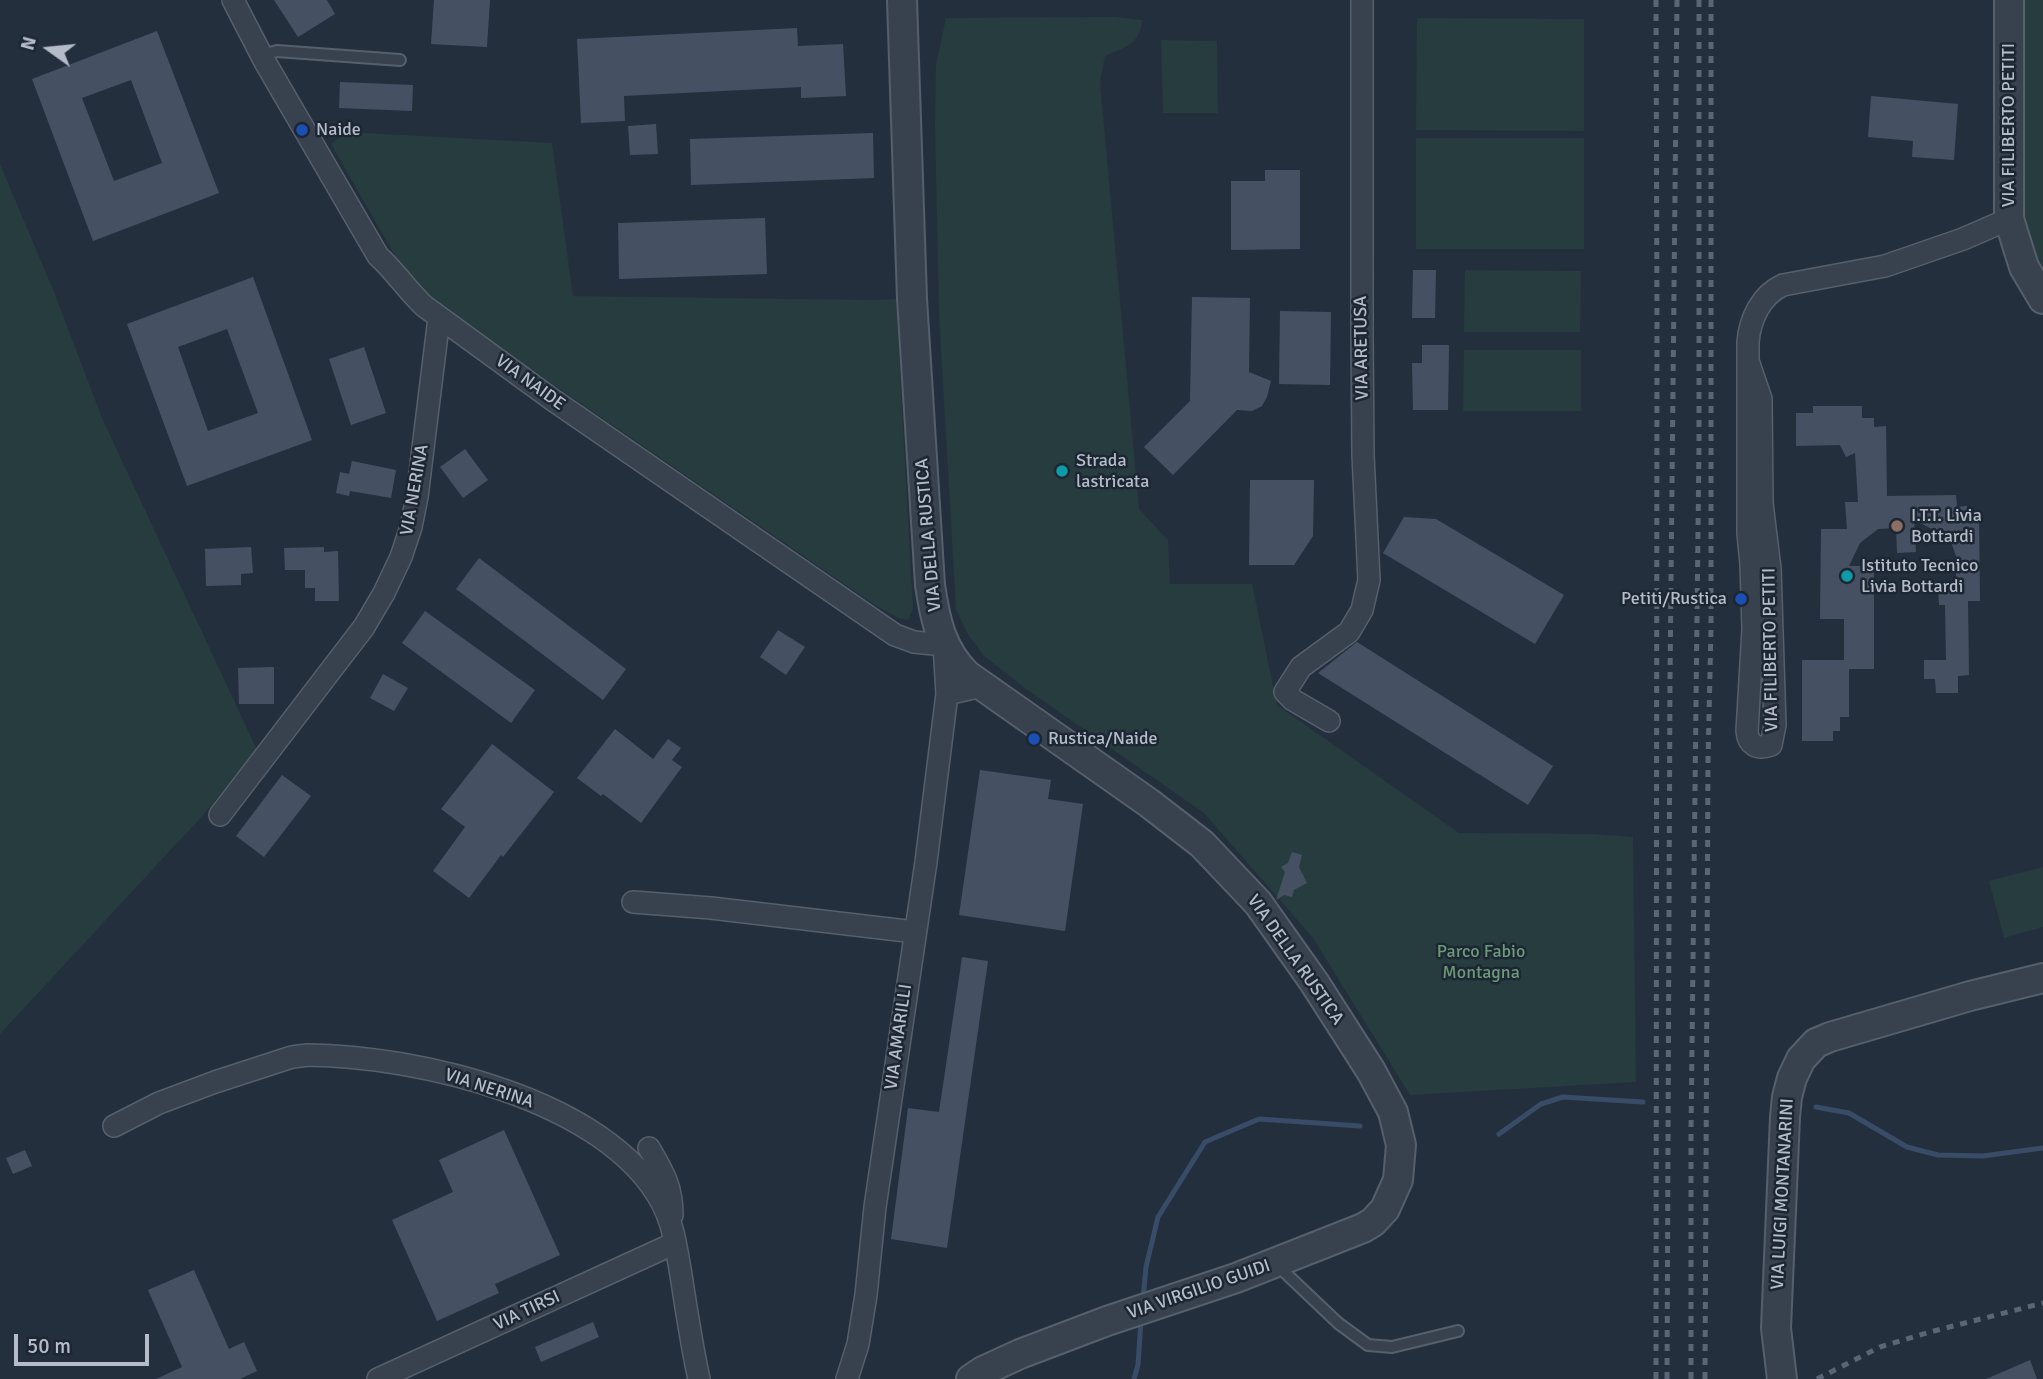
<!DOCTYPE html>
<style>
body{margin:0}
#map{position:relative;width:2043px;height:1379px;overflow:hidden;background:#242f3e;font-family:Signika,sans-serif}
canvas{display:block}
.north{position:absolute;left:14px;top:14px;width:70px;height:70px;-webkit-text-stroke:5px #1d2633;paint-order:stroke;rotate:285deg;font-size:19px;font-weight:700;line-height:28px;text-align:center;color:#b4bcc9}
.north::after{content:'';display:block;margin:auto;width:24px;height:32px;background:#b4bcc9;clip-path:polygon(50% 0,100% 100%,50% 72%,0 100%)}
.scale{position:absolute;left:14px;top:1334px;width:135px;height:32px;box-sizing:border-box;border:4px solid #b4bcc9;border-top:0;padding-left:9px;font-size:21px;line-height:24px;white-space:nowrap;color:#b4bcc9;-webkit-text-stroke:5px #1d2633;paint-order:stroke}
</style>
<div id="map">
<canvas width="2043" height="1379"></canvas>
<div class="north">N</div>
<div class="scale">50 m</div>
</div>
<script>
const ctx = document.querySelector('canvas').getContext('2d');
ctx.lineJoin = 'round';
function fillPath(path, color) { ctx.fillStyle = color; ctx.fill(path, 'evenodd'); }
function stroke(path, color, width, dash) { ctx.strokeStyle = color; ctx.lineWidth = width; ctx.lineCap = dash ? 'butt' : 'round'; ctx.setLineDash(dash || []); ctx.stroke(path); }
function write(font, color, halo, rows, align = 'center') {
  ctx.font = font + ' Signika,sans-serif'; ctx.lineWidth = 5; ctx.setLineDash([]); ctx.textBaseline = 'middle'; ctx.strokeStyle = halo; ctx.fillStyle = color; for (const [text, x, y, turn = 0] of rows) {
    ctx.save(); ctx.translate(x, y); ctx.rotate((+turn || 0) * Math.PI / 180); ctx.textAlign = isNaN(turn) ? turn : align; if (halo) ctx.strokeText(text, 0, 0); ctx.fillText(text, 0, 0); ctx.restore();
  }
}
fillPath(new Path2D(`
 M2023,0H2043V273L2036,261L2024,213Z
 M1115,17L1142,20C1140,45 1125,47 1105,56L1100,82L1139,509L1168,540L1170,584H1252L1277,705L1459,833L1593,834L1633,837L1636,1082L1410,1095L1313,938L1204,813L1026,689L984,656L967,633L956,609L939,313L935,125L936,65L946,18Z
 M1417,18L1584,19V131L1416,130Z
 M1161,40L1217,41L1218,113H1163Z
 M346,132L552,143L573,296L875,300L896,299L913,609L908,620L898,618L875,605L465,324L413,282L391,249L331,144Z
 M1416,138H1584V249H1416Z
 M0,164L54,292L102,418L257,750L204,814L0,1034Z
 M1465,270L1581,271L1580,332H1464Z
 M1464,350H1581V411H1463Z
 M2043,867V927L2004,938L1989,881Z`), '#263c3f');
stroke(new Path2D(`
 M1816,1107L1849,1113L1907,1147L1938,1155L1983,1156L2043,1148
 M1499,1134L1541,1104L1563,1097L1643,1102
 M1143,1299L1146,1267L1158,1217L1205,1142L1259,1119L1360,1126
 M1134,1379L1138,1365L1141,1320`), '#394c67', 5);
fillPath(new Path2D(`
 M274,0H327L335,14L298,37Z
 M434,0H490L487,47L431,44Z
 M797,28L798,46L843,44L846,96L801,98V87L624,96L625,121L581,123L577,39Z
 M157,31L219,193L93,241L32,79ZM131,80L162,163L114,181L82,98Z
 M340,82L413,85L412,111L339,108Z
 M1871,96L1958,104L1954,160L1912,157L1913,141L1868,137Z
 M656,124L658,154L630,155L628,126Z
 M873,133L874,178L691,185L690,139Z
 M1265,170H1300V249L1231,250V181H1265Z
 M765,218L767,274L619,279L618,223Z
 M1413,270H1436L1435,318H1412Z
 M253,277L312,440L187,486L127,324ZM227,329L258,413L208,431L178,347Z
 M1192,297L1250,298L1249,372L1271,381L1267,397L1262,406L1252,411L1237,410L1173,475L1144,447L1190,401Z
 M1280,311L1331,312L1330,385L1279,384Z
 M1422,345H1449L1448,410H1413L1412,363H1422Z
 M364,347L386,413L351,425L329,359Z
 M1813,406H1862V418H1874V427L1886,426L1887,496L1956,495L1957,507L1967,506L1968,519H1979L1980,601H1968L1969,675L1958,676V693H1936L1935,679H1924V660H1946L1945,605H1939L1938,587H1956V556L1950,539L1944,540L1938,532L1914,520L1916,552L1897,553L1896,528L1878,529L1860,543L1849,566H1874V669H1849V717H1840V731H1833V741H1802V660H1844V619H1820L1821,529H1847L1845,502H1858L1855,453L1846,457L1840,445L1796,446V413H1813Z
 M465,449L488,480L463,498L440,467Z
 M352,461L396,470L391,498L350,491L349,496L336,493L340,472L349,474Z
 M1250,480H1314L1313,536L1294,565H1249Z
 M1404,517L1436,519L1564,595L1535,644L1383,553Z
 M251,547L253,573L241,574V585L206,586L205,549Z
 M324,547V552L338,551L339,601H315V588H305V570H285L284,548Z
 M479,558L626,669L603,700L456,589Z
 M425,611L535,690L511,723L402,643Z
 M778,630L805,647L786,675L760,657Z
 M1357,642L1553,766L1528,805L1318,673Z
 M274,667V704H239L238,668Z
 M383,674L408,688L394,711L370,698Z
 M615,729L653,759L668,739L681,748L672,760L682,767L641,823L603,794L601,796L577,778Z
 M492,744L554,792L503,857L501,855L469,898L433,871L465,827L441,809Z
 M980,770L1051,780L1048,799L1083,804L1065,931L959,915Z
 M282,775L311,796L264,857L236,836Z
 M1292,852L1302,855L1299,867L1307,883L1294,890L1292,897L1284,895L1276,900L1285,872L1281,867L1288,863Z
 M962,957L988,961L947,1248L891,1239L908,1108L939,1112Z
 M504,1130L560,1255L495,1284L499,1293L437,1321L392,1220L453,1192L439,1160Z
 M25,1150L32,1166L13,1174L6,1158Z
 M194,1270L229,1349L244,1342L257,1371L240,1379H156L182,1367L148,1290Z
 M593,1322L599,1337L541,1362L535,1347Z
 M2030,1360L2037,1379H1986Z`), '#455162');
const service = new Path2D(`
 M262,55L277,51L400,60
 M1277,1265L1338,1323L1368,1345L1392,1347L1458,1331`);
const minor = new Path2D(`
 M233,0L265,62L378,256C395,271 407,290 424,306L553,400L895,635L914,642L944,645L947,694L982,686
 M1748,361L1761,399L1762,503L1770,569L1775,725L1771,745C1757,750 1748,745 1747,731L1753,629L1751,564L1748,533V342C1750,319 1761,295 1783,285L1885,266L1963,239L2009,219
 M1329,721L1293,700L1285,692L1301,667L1349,632L1362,610L1369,580L1363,455L1362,334V0
 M220,815L364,627L384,593L401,557L411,527L417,497L439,318
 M633,902L711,908L915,932
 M114,1126L159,1103L215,1082L292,1057L308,1055C416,1056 607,1099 662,1203C673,1224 676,1246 680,1269C686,1306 691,1343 699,1379
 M649,1148C663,1172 672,1186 672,1215
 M378,1379L675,1243
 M847,1379L858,1344L866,1295L875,1207L926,862L947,694`);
const tertiary = new Path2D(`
 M902,0L912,299L930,585C935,619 941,650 967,675L1149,803L1202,844L1258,903L1314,982L1371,1071L1393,1112L1401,1145L1398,1180L1385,1209L1373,1222L1363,1228L1236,1278L1107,1321L1020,1354L983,1371L971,1379
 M2009,0V219L2024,267L2043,299
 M1782,1379L1776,1328L1785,1117L1787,1097L1792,1078L1801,1059L1816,1043L1830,1037L1970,996L2043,978`);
stroke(service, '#565f6c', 14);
stroke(minor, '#565f6c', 24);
stroke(tertiary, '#565f6c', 32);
stroke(service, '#38414e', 10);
stroke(minor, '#38414e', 21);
stroke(tertiary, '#38414e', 28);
stroke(new Path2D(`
 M1656,0L1657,325L1656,1379
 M1667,1379L1670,680L1677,0
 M1691,1379V1133L1699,446V0
 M1705,1379L1708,761L1711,628V0
 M1817,1379L1880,1347L1930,1332L2043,1303`), '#5a6575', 5, [7, 7]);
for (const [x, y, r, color] of [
 [302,130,7,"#1a4fb4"],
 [1062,471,7,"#0f9aa8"],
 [1897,526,7,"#8d6e63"],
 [1847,576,7,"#0f9aa8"],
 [1741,599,7,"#1a4fb4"],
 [1034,739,7,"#1a4fb4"]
]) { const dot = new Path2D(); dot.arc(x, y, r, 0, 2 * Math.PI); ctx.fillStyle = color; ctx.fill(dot); stroke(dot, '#1d2633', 2.5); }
write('18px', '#b4bcc9', '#1d2633', [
 ["VIA FILIBERTO PETITI",2009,125,-90],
 ["VIA ARETUSA",1362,348,-91],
 ["VIA NAIDE",530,383,36],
 ["VIA NERINA",415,490,-80],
 ["VIA DELLA RUSTICA",929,535,-95],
 ["VIA FILIBERTO PETITI",1771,650,-91],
 ["VIA DELLA RUSTICA",1295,960,55],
 ["VIA AMARILLI",899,1037,-82],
 ["VIA NERINA",489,1089,18],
 ["VIA LUIGI MONTANARINI",1783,1194,-87],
 ["VIA VIRGILIO GUIDI",1199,1290,-19],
 ["VIA TIRSI",527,1311,-25]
]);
write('18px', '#b4bcc9', '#1d2633', [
 ["Naide",316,130],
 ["Strada",1076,461],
 ["lastricata",1076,482],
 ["I.T.T. Livia",1911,516],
 ["Bottardi",1911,537],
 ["Istituto Tecnico",1861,566],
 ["Livia Bottardi",1861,587],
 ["Petiti/Rustica",1727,599,"right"],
 ["Rustica/Naide",1048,739]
], 'left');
write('18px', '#6b9a76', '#1d2633', [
 ["Parco Fabio",1481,952],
 ["Montagna",1481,973]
]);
</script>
